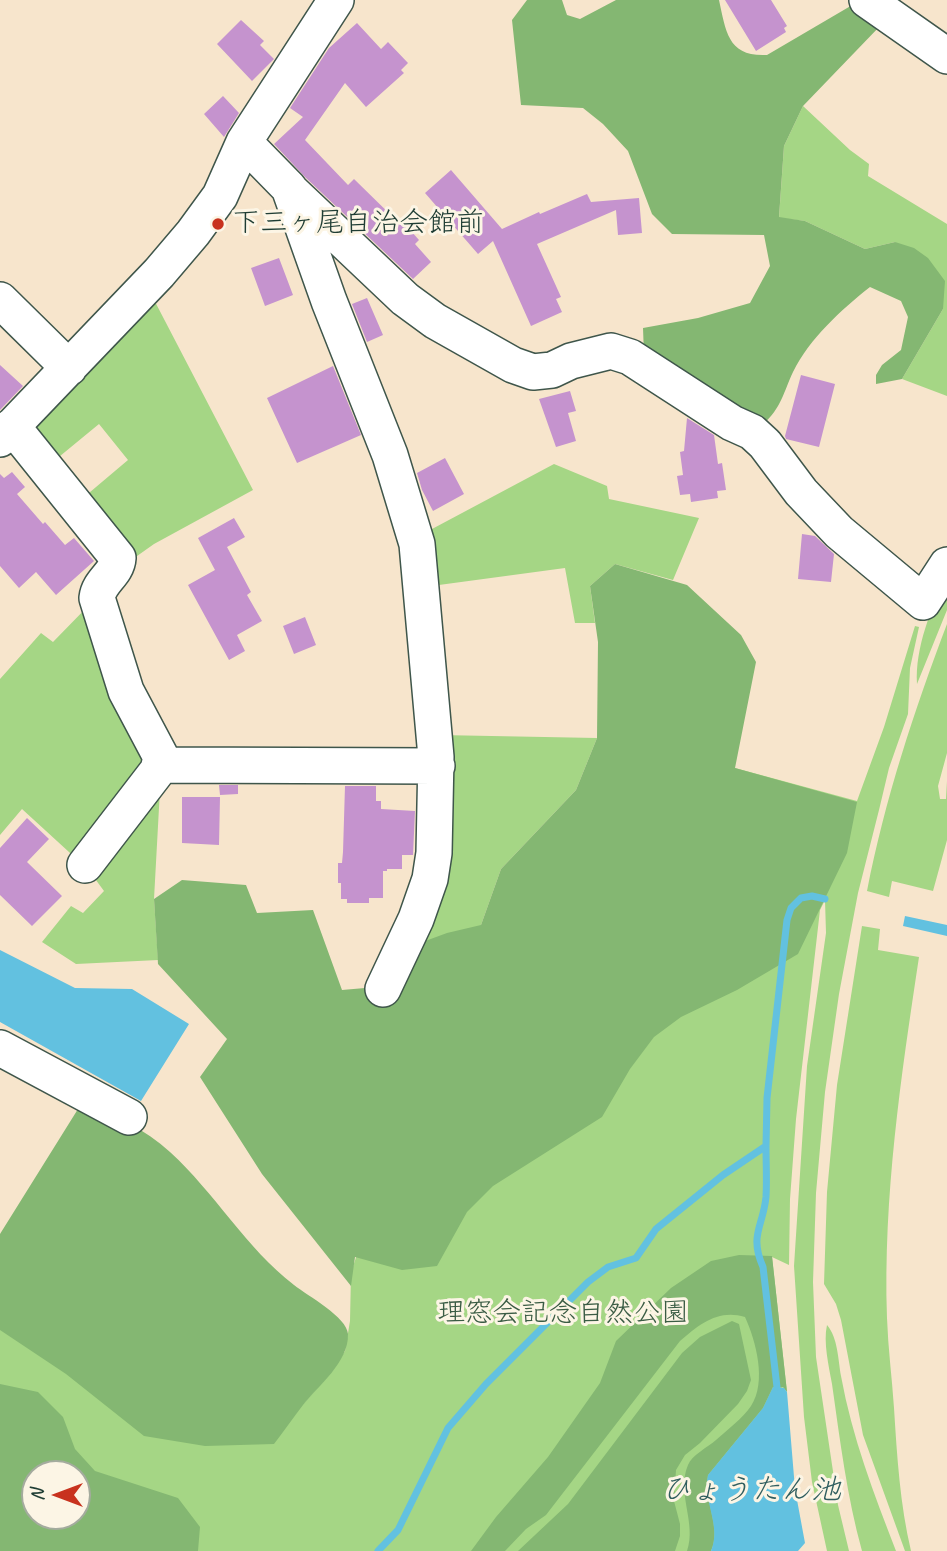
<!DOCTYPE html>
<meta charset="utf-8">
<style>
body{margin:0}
#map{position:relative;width:947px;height:1551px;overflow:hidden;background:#f7e5cc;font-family:Caveat,sans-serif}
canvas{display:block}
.north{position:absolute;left:21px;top:1460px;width:70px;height:70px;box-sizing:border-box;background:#fcf5e5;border:2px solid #a4ab9e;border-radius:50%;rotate:270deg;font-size:19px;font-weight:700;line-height:28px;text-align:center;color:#1f3d34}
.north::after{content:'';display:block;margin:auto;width:24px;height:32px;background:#c8321e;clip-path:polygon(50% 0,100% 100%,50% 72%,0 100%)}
</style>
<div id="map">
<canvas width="947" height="1551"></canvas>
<div class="north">N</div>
</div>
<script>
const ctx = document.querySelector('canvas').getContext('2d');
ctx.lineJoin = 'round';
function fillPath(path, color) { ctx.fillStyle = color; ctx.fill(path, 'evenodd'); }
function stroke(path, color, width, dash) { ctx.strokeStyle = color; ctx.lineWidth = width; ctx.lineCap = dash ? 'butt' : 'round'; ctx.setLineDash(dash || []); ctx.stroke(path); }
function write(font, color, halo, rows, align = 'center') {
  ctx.font = font + ' Caveat,"Klee One",sans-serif'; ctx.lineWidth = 6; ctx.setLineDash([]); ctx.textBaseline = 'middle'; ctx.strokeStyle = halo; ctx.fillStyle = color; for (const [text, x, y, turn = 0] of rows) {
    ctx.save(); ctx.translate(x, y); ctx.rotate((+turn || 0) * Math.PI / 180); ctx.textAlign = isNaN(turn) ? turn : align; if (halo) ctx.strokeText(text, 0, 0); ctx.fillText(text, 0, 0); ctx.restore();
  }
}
fillPath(new Path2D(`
 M803,106L850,150L869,164L868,176L947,224V396L902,379L943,309L895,242L865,249L805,221L779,218L784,146Z
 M152,296L253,490L154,544L130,561L125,560L80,501L28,441V431ZM99,424L128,460L83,498L54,461Z
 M554,464L607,486L609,499L699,518L673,580L615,564L590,586L595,623H575L565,568L424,587L417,537Z
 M947,575V610L917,684C915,647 931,609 947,575Z
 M92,602L153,752L81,863L22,809L0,835V679L41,633L53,642Z
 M947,624V753L938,786L940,799H946L947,781V840L933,891L892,881L889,897L867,891C885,799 914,711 947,624Z
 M915,626L919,627L910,668L908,714L889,768L879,810L858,893L839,994L825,1092L816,1193L813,1282L816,1357L838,1505L849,1551H827L812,1482L804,1417L794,1266L807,1066L826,933L825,900L820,910L796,1119L790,1199L789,1265L772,1257L787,1392L783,1387L711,1551H139L77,1474L0,1448V1318L304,1403L332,1371L345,1351L350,1321L351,1273L360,1245L409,947L439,735L597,738L576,790L501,869L481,925L476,1008L735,768L857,801L884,727Z
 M161,771L154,899L158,960L76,964L42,942L71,906L83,913L104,891L87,868Z
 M862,926L880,929L878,950L919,957C901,1076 883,1197 887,1318C888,1348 892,1378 894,1408C897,1456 900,1505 911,1551H905L863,1435L841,1320L836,1304L824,1284L827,1192L837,1085Z
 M827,1325C838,1338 838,1359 841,1376C852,1437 874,1494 896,1551H862C847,1497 840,1440 832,1384C829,1367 823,1342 827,1325Z`), '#a5d685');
fillPath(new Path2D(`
 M527,0H562L567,15L580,19L616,0H719C726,32 728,57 767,55L854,4L881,25L803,106L784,146L779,217L805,221L865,249L895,242L914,248L928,258L945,281L943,309L902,379L876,384V375L882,365L901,350L908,317L901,301L870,287C841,310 810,338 793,372C784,391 781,409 763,424L644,355L643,328L698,318L750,303L770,266L764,235L672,234L652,214L628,151L603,124L583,108L521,105L512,20Z
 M615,564L687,585L741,635L756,662L735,768L857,802L847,853L798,954L737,990L681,1017L654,1037L630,1069L602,1117L493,1186L467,1212L437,1266L402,1270L355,1257L351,1286L262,1174L200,1077L227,1039L158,964L154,899L182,880L246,885L257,913L313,910L342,990L388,986L409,947L447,933L481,925L501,869L576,790L597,738L598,642L590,586Z
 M83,1101C114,1115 145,1129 170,1152C215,1193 246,1248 294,1285C308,1296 347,1317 348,1334C349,1362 318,1386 303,1405C293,1418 284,1431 274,1444L205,1446L144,1436L66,1374L0,1330V1234Z
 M739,1255L772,1256L787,1392L783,1387H773L763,1408L708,1475C703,1500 722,1527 711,1551H687C697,1523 676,1493 688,1465C692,1455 708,1447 716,1440C727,1430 743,1418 751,1406C767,1382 756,1341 745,1317C718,1309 700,1324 680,1341L546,1515L526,1529L505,1551H471L496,1517L548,1457L600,1383L616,1341L671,1288L711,1261Z
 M732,1321L739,1324L751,1380L747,1391L738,1404L700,1443L685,1455L676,1470L674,1501L680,1524V1536L675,1551H518L568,1504L682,1353L700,1337Z
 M0,1384L38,1392L63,1417L75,1449L95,1471L178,1498L200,1527L198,1551H0ZM35,1474H77V1516H35Z`), '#84b772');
fillPath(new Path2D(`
 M905,916L947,925V936L903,926Z
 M0,950L75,988L132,989L189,1024L141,1101L0,1022Z
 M773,1387L784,1388L787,1392L795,1489L805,1543L798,1551H711C722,1526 702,1500 708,1475L763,1408Z`), '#62c1e0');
stroke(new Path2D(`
 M766,1146C766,1163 767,1180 766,1197C763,1227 749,1235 763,1267L777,1387
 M378,1551L398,1530L448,1428L486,1384L588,1282L608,1267L636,1258L656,1229L723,1175L766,1146L767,1098L787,920L791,908L801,898L812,896L825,899`), '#62c1e0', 7);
fillPath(new Path2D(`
 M725,0H771L787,26L784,28L786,32L756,51Z
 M241,20L264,41L260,45L274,59L252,81L217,44Z
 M357,23L381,49L388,42L408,63L401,70L404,73L366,107L345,83L305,140L348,185L354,179L400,224L403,222L419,240L415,244L431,262L413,279L305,177L274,144L303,117L290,108L329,48Z
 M223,96L239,113L224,137L204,114Z
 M451,170L502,229L539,212L540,214L587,194L591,202L639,198L642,233L618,235L616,210L537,244L561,297L556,299L562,312L531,326L493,241L478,254L425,193Z
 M279,258L293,295L265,306L251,268Z
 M367,298L383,335L367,342L352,304Z
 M0,365L23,386L0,410Z
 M333,366L361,435L297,463L267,398Z
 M801,375L835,384L819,447L786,439L785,436Z
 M570,391L576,411L568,413L576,441L556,447L539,399Z
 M687,418L714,435L718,464L722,463L726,490L717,491L718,498L691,502L690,494L680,495L677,476L683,475L680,452L684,451Z
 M445,458L464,494L433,511L422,490L417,473Z
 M12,472L25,487L17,494L43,524L45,522L65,545L74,538L94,561L56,595L36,572L19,588L0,566V474L4,478Z
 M234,518L245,537L227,547L251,592L247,595L262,621L237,635L245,651L229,660L188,585L215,570L198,538Z
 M802,534L815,536L834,554L831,582L798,579Z
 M305,617L316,645L294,654L283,626Z
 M219,785H238V794L220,795Z
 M345,786H376V801H381V809L415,811L413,855H402V869H387V871H383V898H369V903H347V899H341V883H338V863H342L343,852Z
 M182,797H220L219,845L182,843Z
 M27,818L49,839L27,862L62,896L32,926L0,895V848Z`), '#c593ce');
const minor = new Path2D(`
 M867,0L947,56
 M244,142L289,188L329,301L390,455L417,544L436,757L434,853L430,879L416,919L383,989
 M291,191L405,299L435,321L513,365L533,372L552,370L571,361L611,351L630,357L732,423L752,432L765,444L801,492L839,532L923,602L947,565
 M0,300L69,368
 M12,426L118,558C117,574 99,581 97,598L126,691L161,757L158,770L85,865
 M0,439L159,273L193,233L220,196L244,142L336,0
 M160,765L437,766
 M0,1048L129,1117`);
stroke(minor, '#3f564b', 38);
stroke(minor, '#fff', 35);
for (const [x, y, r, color] of [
 [218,224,7,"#c8321e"]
]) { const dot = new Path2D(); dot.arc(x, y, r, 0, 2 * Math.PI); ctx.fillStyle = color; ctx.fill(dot); stroke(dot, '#fcf5e5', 2.5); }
write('28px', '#1f3d34', '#fcf5e5', [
 ["下三ヶ尾自治会館前",232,224]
], 'left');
write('28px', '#3a5c44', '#fcf5e5', [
 ["理窓会記念自然公園",563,1314]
]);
write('italic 30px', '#305e5f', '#fcf5e5', [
 ["ひょうたん池",751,1491]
]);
</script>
